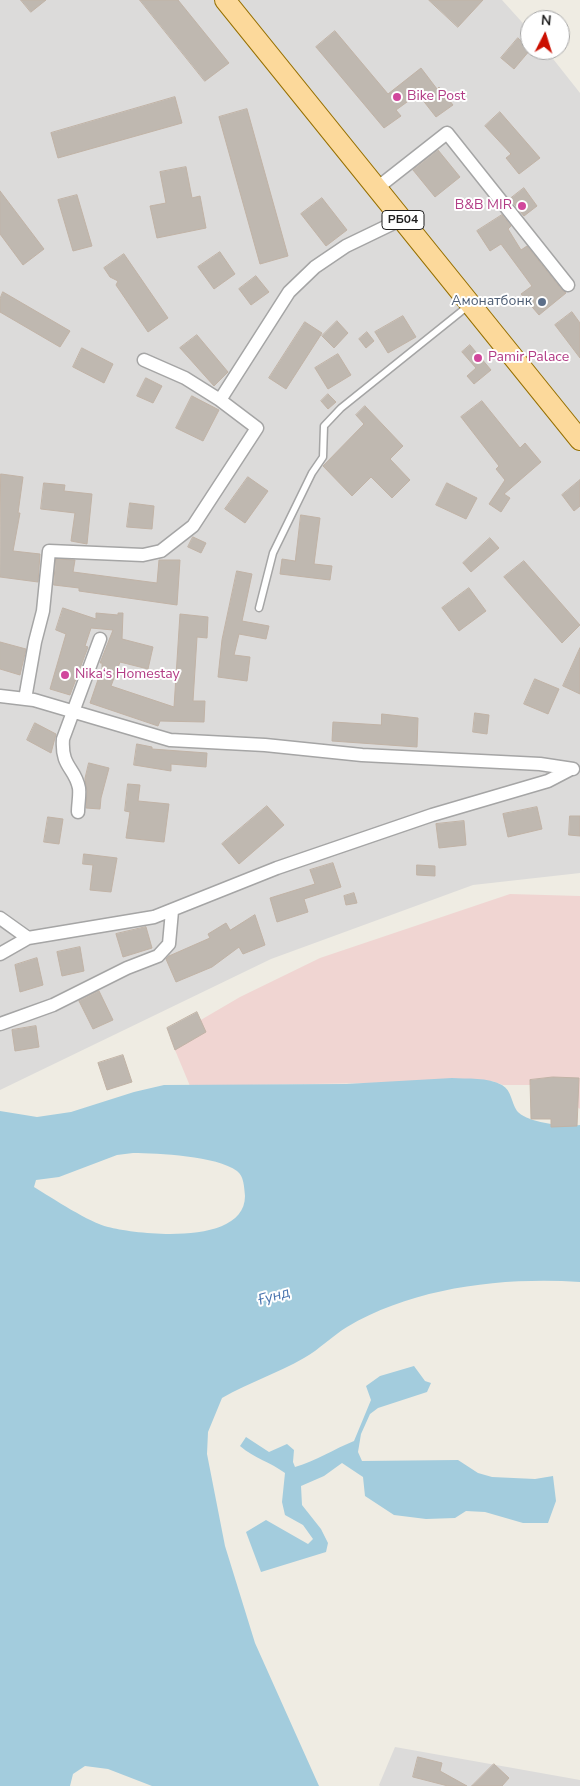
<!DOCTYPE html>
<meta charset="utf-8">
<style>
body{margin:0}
#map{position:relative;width:580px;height:1786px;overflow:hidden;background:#efece3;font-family:"Nunito Sans",sans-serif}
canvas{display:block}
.north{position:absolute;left:520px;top:10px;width:50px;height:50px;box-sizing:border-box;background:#fff;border:1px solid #a5a5a5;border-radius:50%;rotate:5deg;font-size:14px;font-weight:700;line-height:20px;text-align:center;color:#1e1e1e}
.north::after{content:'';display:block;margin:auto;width:18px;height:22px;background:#cb0f00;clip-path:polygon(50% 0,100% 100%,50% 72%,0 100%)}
</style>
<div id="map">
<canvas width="580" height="1786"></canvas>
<div class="north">N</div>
</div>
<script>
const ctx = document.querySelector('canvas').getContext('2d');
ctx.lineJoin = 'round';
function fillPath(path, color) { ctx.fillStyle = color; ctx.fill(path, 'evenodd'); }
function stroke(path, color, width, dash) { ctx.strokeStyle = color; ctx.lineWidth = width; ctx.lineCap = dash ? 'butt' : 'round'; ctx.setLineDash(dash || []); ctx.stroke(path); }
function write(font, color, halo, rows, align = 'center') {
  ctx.font = font + ' "Nunito Sans",sans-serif'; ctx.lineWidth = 4; ctx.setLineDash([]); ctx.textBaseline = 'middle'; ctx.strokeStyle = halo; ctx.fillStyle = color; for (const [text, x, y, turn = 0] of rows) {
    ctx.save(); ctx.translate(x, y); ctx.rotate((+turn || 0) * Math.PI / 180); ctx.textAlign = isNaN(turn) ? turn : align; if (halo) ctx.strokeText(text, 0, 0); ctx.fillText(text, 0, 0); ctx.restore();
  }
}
fillPath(new Path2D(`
 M0,0H502L530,31V50H546L580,93V873L473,885L271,959L0,1090Z
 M395,1747L580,1780V1786H380L379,1785Z`), '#dcdbda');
fillPath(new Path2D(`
 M510,894L580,896V1109L544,1085H503L492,1081L190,1086L170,1038L240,997L320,958Z`), '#f0d5d2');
fillPath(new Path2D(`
 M452,1078C467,1079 488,1077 502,1085C512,1091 511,1102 517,1111C527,1123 565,1127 580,1125V1282C503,1277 415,1287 347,1327C332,1336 320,1349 304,1358C278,1373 248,1383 222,1398L208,1432L207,1454L225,1546L255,1643L319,1786H152L108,1769L85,1766L73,1774L70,1786H0V1111L37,1117L71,1112L134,1092L164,1085L346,1084ZM133,1153C158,1153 217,1156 237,1171C244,1176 244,1187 245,1196C245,1246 139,1235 108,1227C90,1223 52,1198 34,1187L36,1180L59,1177L117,1155Z
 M414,1366L425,1381L431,1383L427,1392L378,1408L370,1414L361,1434L358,1452L362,1461L458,1460L478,1473L492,1477L535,1479L553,1476L556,1501L548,1523H523L485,1512L466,1511L455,1518L426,1519L394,1515L365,1496L363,1477L342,1463L324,1476L301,1486L302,1505L321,1529L328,1543L326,1552L261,1572L246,1532L266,1520L308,1544L313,1539L303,1525L285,1515L282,1502L285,1473C270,1462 254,1458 240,1446L246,1437L269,1452L287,1444L294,1450L293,1462L295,1467C316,1461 334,1449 354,1441L371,1400L366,1386L380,1376Z`), '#a3ccdd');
const building = new Path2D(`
 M21,0H46L31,12Z
 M140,0H178L229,63L205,81Z
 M429,0H483L458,27Z
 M335,31L388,94L421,68L437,89L439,87L453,105L436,117L418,94L396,110L401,116L384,128L316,47Z
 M518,38L530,50L514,69L501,58Z
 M175,97L182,123L58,158L51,133Z
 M247,109L288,256L260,264L219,117Z
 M500,112L540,158L519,174L506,158L511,154L485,126Z
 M438,150L460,177L435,197L413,170Z
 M186,167L192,198L200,196L206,228L157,238L150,206L166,203L160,172Z
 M524,188L537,206L524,216L510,199Z
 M0,191L44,249L23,265L0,234Z
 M77,195L92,246L73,251L58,200Z
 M322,198L347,230L326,246L301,214Z
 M502,215L511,226L508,229L521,250L527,246L562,290L566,293L539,315L521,294L532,286L501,244L490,251L477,231Z
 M220,252L235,274L214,289L198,267Z
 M124,254L168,318L148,332L116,285L118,281L110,277L104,268Z
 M256,276L269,292L251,305L239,289Z
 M3,292L70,331L60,347L0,312V299Z
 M572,312L580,323V358L555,325Z
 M403,316L416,337L388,353L375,332Z
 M337,321L348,333L334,348L322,336Z
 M305,322L322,333L286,389L269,378Z
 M367,332L374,341L366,348L359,339Z
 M197,335L228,372L214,386L180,348Z
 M470,345L491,370L474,384L467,376L476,368L462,352Z
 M82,348L113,364L104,383L73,367Z
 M338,354L351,375L328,389L315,368Z
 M146,378L162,386L153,403L137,396Z
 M328,394L336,402L328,409L321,401Z
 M192,396L219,410L203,441L176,428Z
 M482,401L520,448L525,443L541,462L504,494L510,498L501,512L489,504L505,480L496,469L499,466L461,417Z
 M365,406L403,446L390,459L410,480L392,498L371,477L352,496L323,466L364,424L356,415Z
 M1,474L23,477L18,513H20L13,551L40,554L38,582L0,577Z
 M248,477L268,491L245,523L225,509Z
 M580,480V506L574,511L562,495Z
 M44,483L65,485L64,491L92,494L87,544L71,541L75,513L41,509Z
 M447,483L477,498L466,519L436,505Z
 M130,503L154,506L152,529L127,527Z
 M301,515L320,518L314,564L332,566L330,580L280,574L282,559L295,561Z
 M193,537L206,543L201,553L188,547Z
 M490,538L499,548L471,572L463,563Z
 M56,559L75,560L73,572L157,583L159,560H180L177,605L79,591V588L54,585Z
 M524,561L580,625L562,643L504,577Z
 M237,571L252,574L242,621L269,626L266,639L239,634L234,655L250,657L247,681L218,677L222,640Z
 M469,588L486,611L459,631L442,608Z
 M63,608L96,619V613L118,615V613H123L122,639L153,647L148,669L120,662L111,686L174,707L180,614L208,617L207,638L197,637L193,701H205L204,722L160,721L158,726L90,703L102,668V663H100L113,630L91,628L85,646L88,647L70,695L50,689L66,634L56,630Z
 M0,642L26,649L20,675L0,669Z
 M580,648V694L563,686Z
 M535,679L559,689L548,714L524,704Z
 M475,713L489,715L487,734L473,732Z
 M382,714L418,718L417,747L332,741L333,722L381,725Z
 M35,723L56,734L51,753L27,740Z
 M137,744L152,747V749L207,753L206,767L171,764V771L134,765Z
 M89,763L109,768L101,798L100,809L86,808L87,791L85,779Z
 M128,784L140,785L138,801L169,804L164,842L126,838L130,812L125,811Z
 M267,806L284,825L239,864L222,844Z
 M537,807L542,829L508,837L503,814Z
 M570,816H580V836L569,835Z
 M48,817L63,819L59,844L44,842Z
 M464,821L466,845L439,848L436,824Z
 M84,854L117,858L111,892L90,890L93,865L83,864Z
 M333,863L341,887L304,899L308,912L277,922L270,898L315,884L310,870Z
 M417,865L435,866V876L417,875Z
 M354,893L357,903L346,905L344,896Z
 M255,915L265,945L243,954L239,947L212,967L176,982L166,959L169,956L210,938L208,934L226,923L230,930Z
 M146,927L152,948L123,957L116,934Z
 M80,947L84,971L62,976L57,952Z
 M37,958L43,985L20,992L15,965Z
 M99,991L113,1020L93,1029L79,1001Z
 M197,1012L206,1032L175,1050L167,1028Z
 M36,1026L39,1047L15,1051L12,1030Z
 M123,1055L132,1082L107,1090L98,1063Z
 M553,1077L579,1078L577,1126L551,1127V1119H531L530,1080Z
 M418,1757L442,1763L440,1771L467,1786H448L413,1777Z
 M494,1764L509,1778L502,1786H472Z`);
fillPath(building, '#bfb8b0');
stroke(building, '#c1b3a6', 1);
const service = new Path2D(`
 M259,608L273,553L312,473L323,457L324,426L341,408L468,306`);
const minor = new Path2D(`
 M377,188L447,133L568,285
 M144,360L185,378L220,400L289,292L315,267L346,246L402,219
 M0,696L34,700L170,740L265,745L362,755L540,764L573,769
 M25,699L35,642L43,611L49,551L143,555L161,551L193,526L257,428L220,400
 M78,812C78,804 80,795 79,788C75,767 61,768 63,739L100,639
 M0,918L28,938
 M0,954L28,938L154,917L277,868L432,815L548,781L571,769
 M0,1024L53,1005L127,968L158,956L169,944L172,911`);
const primary = new Path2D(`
 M225,0L580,440`);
stroke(service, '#a5a5a5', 9);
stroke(minor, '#a5a5a5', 15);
stroke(primary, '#977000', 22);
stroke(service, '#fff', 6);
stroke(minor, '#fff', 12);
stroke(primary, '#fcd99b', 20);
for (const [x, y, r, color] of [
 [397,97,5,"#d1479c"],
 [522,206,5,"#d1479c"],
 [542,302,5,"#5c6f8a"],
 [478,358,5,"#d1479c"],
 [65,675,5,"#d1479c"]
]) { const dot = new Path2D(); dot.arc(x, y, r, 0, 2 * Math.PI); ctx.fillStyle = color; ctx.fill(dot); stroke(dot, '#fff', 2); }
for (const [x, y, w] of [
 [403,220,42]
]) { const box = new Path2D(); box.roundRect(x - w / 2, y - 9.5, w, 19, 4); ctx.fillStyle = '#fff'; ctx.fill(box); stroke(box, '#1e1e1e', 1); }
write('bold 12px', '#1e1e1e', null, [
 ["РБ04",403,220]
]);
write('14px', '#b23c85', '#fff', [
 ["Bike Post",407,97],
 ["B&B MIR",512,206,"right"],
 ["Pamir Palace",488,358],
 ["Nika‘s Homestay",75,675]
], 'left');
write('14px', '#4e5e75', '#fff', [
 ["Амонатбонк",532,302]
], 'right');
write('italic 15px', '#4974ae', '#fff', [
 ["Ғунд",274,1297,-16]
]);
</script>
